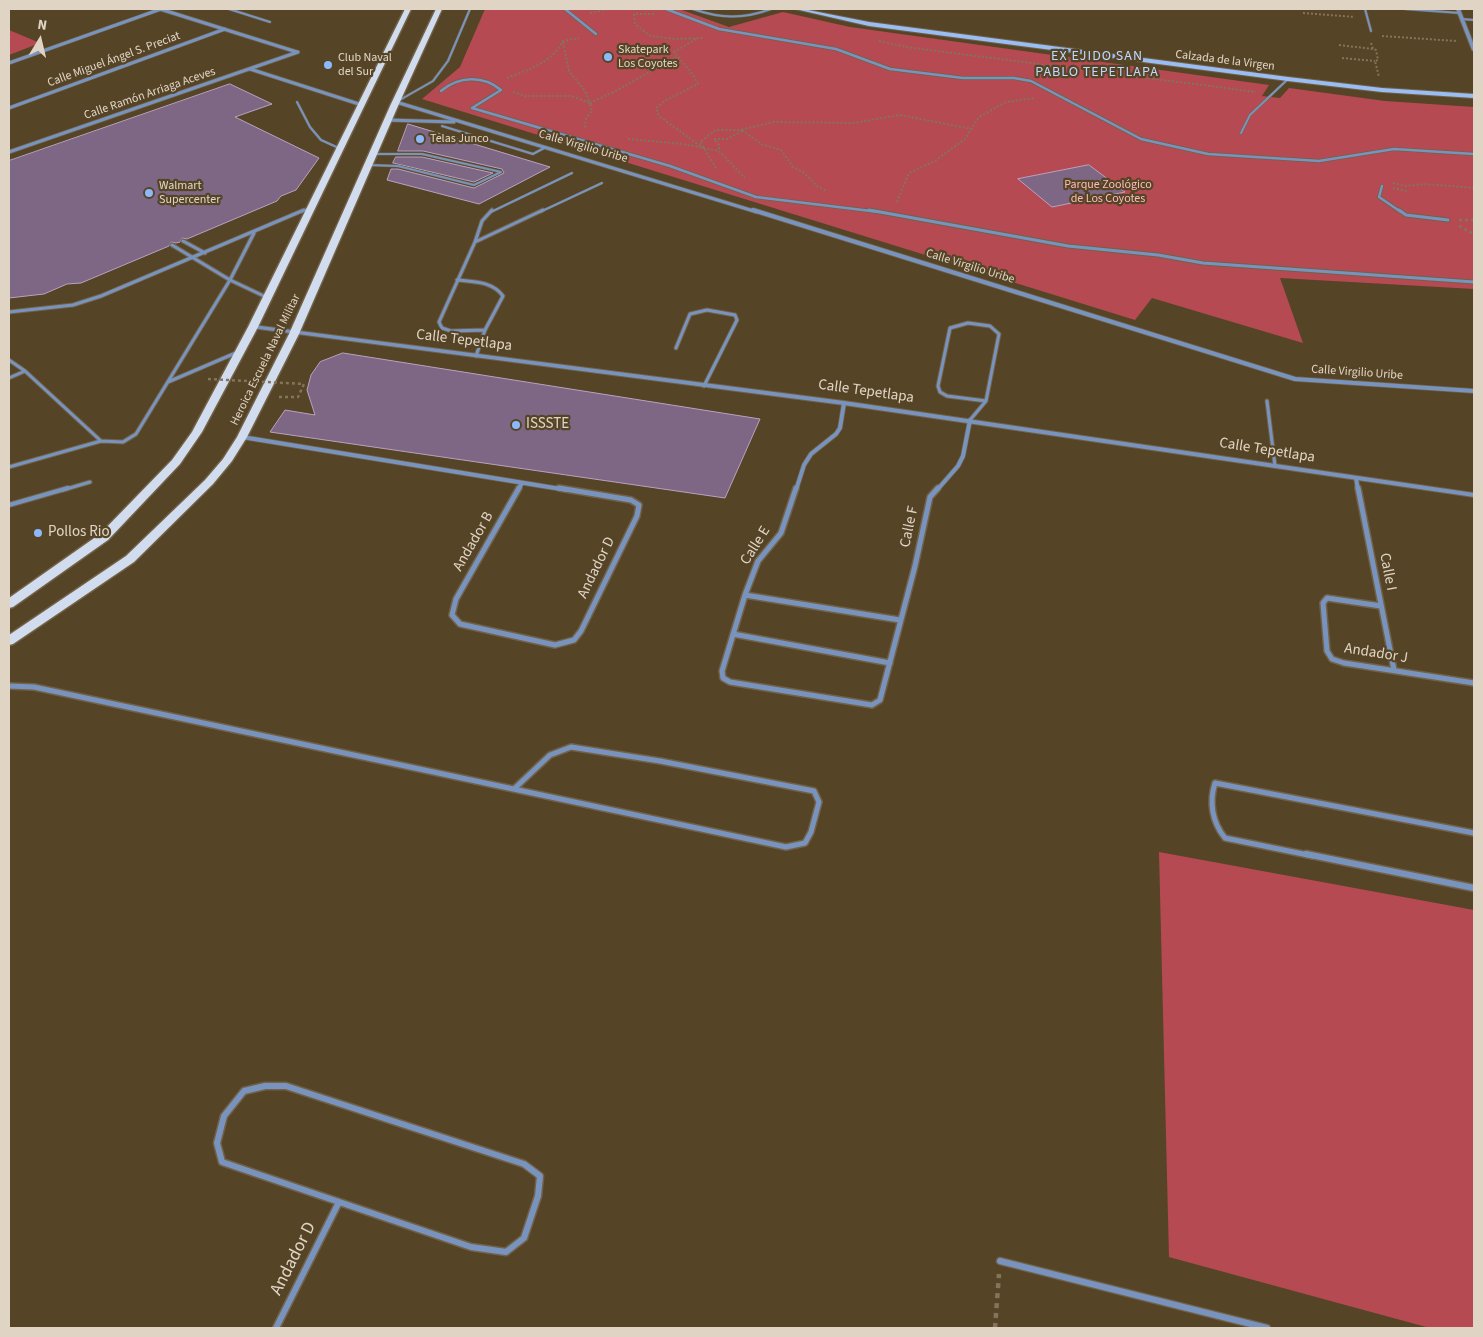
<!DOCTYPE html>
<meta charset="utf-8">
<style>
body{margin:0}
#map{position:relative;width:1483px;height:1337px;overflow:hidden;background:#564427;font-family:"Source Sans 3",sans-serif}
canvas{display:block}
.frame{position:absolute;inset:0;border:10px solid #e0d5c5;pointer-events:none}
.north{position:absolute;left:15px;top:15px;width:50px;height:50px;-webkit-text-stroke:4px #564427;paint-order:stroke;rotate:9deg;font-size:14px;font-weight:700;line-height:20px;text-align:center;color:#e0d5c5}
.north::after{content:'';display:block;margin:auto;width:18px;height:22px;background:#e0d5c5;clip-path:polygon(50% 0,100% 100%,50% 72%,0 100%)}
</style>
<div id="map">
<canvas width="1483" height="1337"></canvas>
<div class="frame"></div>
<div class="north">N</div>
</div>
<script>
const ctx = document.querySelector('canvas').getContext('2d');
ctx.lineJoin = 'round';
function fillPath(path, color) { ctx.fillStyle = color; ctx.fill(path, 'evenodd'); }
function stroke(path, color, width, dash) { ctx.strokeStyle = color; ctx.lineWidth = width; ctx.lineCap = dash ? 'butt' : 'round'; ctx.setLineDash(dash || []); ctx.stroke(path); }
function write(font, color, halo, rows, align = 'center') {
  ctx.font = font + ' "Source Sans 3",sans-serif'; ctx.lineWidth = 4.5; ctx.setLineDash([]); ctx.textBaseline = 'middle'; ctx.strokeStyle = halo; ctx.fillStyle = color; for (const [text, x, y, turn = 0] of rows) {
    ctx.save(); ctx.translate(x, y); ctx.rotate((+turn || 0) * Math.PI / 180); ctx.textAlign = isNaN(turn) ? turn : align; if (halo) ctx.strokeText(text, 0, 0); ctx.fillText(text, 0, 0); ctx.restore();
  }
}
fillPath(new Path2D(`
 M485,9H679L729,27L783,12L850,27L1269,85L1262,96L1280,98L1289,88L1385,101L1474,107V289L1280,278L1303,343L1152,298L1135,320L422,99L460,67Z
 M9,30L40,43L9,55Z
 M1159,852L1474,910V1328H1430L1169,1257Z`), '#b64a53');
const building = new Path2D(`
 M230,84L272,104L235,117L319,158L296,190L281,196L277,201L187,239L182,238L180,242L176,243L171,242L169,246L81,283L67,284L44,294L9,298V161Z
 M408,124L550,167L479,204L387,180L391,169H398L474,188L504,173L502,169L423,151H398Z
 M396,157H422L493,173L474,182L393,163Z
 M1089,165L1125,192L1052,207L1018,179Z
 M343,353L760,419L725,498L270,432L285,410L315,415L307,390L311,375L320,362Z`);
fillPath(building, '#7d6784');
stroke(building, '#b9a2c0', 1);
const serviceFar2 = new Path2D(`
 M229,9L270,22
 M693,9C721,19 744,19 771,9
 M1365,9L1371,31
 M1405,9L1460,13
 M1462,19L1474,20
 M398,101L433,81L448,61L470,9
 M297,102L310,127L321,140L341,149
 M442,126L533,154L546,147
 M1241,133L1250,115L1288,79
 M368,165L398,166L474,185L501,172L422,154H373
 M301,212L310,208
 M491,212L572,173
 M540,212L602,183`);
const serviceFar1 = new Path2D(`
 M183,241L205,253
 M475,242L543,210
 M172,245L230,280L266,297
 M457,280C474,282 492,281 503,296L485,330L476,356
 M9,312L73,305L101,296L304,210
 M968,323L990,326L999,334L986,401L947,396L940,392L938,386L950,328Z
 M485,330L451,331L442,328L439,322L475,242L482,221L492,210
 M676,348L690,314L707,310L735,315L737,320L704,386
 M9,360L25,371L101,441
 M9,378L25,371
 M168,382L238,352
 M1267,401L1275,466
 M970,420L986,401
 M9,467L101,441L123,442L136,434L230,280L254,233
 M63,490L90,482`);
const service = new Path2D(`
 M9,505L68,488`);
const pedestrianFar1 = new Path2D(`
 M565,9L596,34
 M666,9L719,29L836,49L890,69L963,78H1014L1031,81L1141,139L1208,154L1319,161L1394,149L1474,154
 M441,91C459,76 483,75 501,90L472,108L670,166L756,197L879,212
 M1382,186L1379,197L1401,212`);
const pedestrian = new Path2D(`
 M869,210L1068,246L1158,255L1203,263L1474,282
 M1399,210L1406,215L1448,220`);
const minorFar3 = new Path2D(`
 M160,9L297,52
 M9,63L161,9
 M250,69L362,105
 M396,102L757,212
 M9,108L225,29
 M387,120L454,122
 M9,152L298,52`);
const minorFar2 = new Path2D(`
 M753,210L1295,379L1474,391
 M242,437L567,490
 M1356,478L1358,490
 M518,490L522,483
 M796,490L804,465L811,454L836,434L840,428L844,403
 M937,490L958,466L963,456L970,420`);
const minorFar1 = new Path2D(`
 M519,488L456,599L452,615L460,624L555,645L574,640L581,631L637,516L639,505L631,500L559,488
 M796,488L781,533L758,561L745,595L722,671L723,678L730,682L872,705L880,700L915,566L930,497L938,488
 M1358,488L1394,670
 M745,595L900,620
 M1381,606L1327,598L1323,603L1327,651L1332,659L1344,663L1474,683
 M733,634L890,663
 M9,686L34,687L786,847L805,843L811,832L819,802L814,791L660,761L571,747L550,755L515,788
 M1313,856L1225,838C1212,822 1209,802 1215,783L1474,833`);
const minor = new Path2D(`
 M1306,854L1474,888
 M265,1086H286L524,1164L540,1176L538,1196L524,1238L506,1252L471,1247L222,1162L217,1143L224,1116L244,1091Z
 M1000,1261L1267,1328
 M276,1328L339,1202`);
const tertiary = new Path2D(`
 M1456,9H1460L1474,45V51L1472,50Z
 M253,325L844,401L1474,493V497L844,405L251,328L250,327Z`);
const secondary = new Path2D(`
 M795,9H803L869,22L1288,77L1382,88L1474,94V98L1382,92L1288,81L869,26Z`);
const primary = new Path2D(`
 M405,9H411L258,327L202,432L180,464L108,540L13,607L9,608V598L100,534L172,460L192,432L248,327Z
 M436,9H442L398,106L299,334L247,437L232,461L213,484L134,562L13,644L9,645V635L126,556L205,480L223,459L237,437L289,334L390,106Z`);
stroke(serviceFar2, '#726147', 3);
stroke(serviceFar1, '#726147', 5);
stroke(service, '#726147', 6);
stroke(pedestrianFar1, '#726147', 4);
stroke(pedestrian, '#726147', 5);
stroke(minorFar3, '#726147', 4.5);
stroke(minorFar2, '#726147', 5.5);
stroke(minorFar1, '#726147', 8);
stroke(minor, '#726147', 9);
stroke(tertiary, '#726147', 2);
stroke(secondary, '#726147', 2);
stroke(primary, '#726147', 3);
stroke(new Path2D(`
 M590,13L608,9
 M1303,13L1355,17
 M654,14H634L635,24L650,36L674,39L704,38
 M1382,36L1456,41
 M696,39L674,52L693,75L698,84L666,100L656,108L659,116L703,148
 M879,41L906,47L1256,92
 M563,42L569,71L585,91L590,103L616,91L676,57
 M1371,43L1373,49L1376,50L1378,60L1375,61L1379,77
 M1339,45L1373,49
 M1342,58L1375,61
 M507,78C529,69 552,63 563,41L579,38
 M513,92L525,96H571L590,103L592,111L586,118L585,128
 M742,130L761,144L781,150L793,167L803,172L817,186L826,191
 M742,131L727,139H714L719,145V151L745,178
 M628,139L683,144L719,151
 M716,168L700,142L716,130H740L774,122L853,123L900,115L972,129
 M1393,183L1404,186L1426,184L1474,188
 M1393,188L1407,191
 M897,202L909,173L935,161L965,139L979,117L1006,102L1035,98`), '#83745b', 2, [2, 2]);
stroke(new Path2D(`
 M1459,220H1474
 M1459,226L1474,234
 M279,397H298L304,384`), '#83745b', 2.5, [3, 3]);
stroke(new Path2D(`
 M995,1328L999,1274`), '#83745b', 4.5, [5, 5]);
stroke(serviceFar2, '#7894be', 2);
stroke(serviceFar1, '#7894be', 3);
stroke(service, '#7894be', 4);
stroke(pedestrianFar1, '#7894be', 2.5);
stroke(pedestrian, '#7894be', 3);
stroke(minorFar3, '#7894be', 3);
stroke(minorFar2, '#7894be', 4);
stroke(minorFar1, '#7894be', 5);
stroke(minor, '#7894be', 6);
fillPath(tertiary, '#7894be');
fillPath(secondary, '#9abef3');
fillPath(primary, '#d1ddee');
stroke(new Path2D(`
 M208,379L304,384`), '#83745b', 2.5, [3, 3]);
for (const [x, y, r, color] of [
 [608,57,5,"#8cb9fc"],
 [328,65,5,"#8cb9fc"],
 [420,139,5,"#8cb9fc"],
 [149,193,5,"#8cb9fc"],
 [516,425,5,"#8cb9fc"],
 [38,533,5,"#8cb9fc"]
]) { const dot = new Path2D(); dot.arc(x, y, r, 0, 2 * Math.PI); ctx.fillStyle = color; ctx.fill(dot); stroke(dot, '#564427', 2); }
write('12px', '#e0d5c5', '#564427', [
 ["Skatepark",618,50],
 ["Los Coyotes",618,64],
 ["Club Naval",338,58],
 ["del Sur",338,72],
 ["Telas Junco",430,139],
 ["Walmart",159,186],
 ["Supercenter",159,200]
], 'left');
write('12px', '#e0d5c5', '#564427', [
 ["Calle Miguel Ángel S. Preciat",114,60,-20],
 ["Calzada de la Virgen",1225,61,7],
 ["Calle Ramón Arriaga Aceves",150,94,-19],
 ["Calle Virgilio Uribe",583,147,16],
 ["Calle Virgilio Uribe",970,267,17],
 ["Heroica Escuela Naval Militar",266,360,-64],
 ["Calle Virgilio Uribe",1357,373,4]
]);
write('12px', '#fcbcbc', '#564427', [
 ["Parque Zoológico",1108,185],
 ["de Los Coyotes",1108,199]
]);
ctx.letterSpacing = '1px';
write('14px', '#bed8fe', '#564427', [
 ["EX EJIDO SAN",1097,57],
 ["PABLO TEPETLAPA",1097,73]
]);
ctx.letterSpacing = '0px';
write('15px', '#e0d5c5', '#564427', [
 ["Calle Tepetlapa",464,341,7],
 ["Calle Tepetlapa",866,392,8],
 ["Calle Tepetlapa",1267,451,9],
 ["Calle F",910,527,-78],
 ["Andador B",474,542,-60],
 ["Calle E",756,546,-58],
 ["Andador D",597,568,-64],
 ["Calle I",1387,572,79],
 ["Andador J",1376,654,9]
]);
write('15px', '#e0d5c5', '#564427', [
 ["ISSSTE",526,425],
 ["Pollos Rio",48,533]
], 'left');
write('18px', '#e0d5c5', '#564427', [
 ["Andador D",294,1259,-63]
]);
</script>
